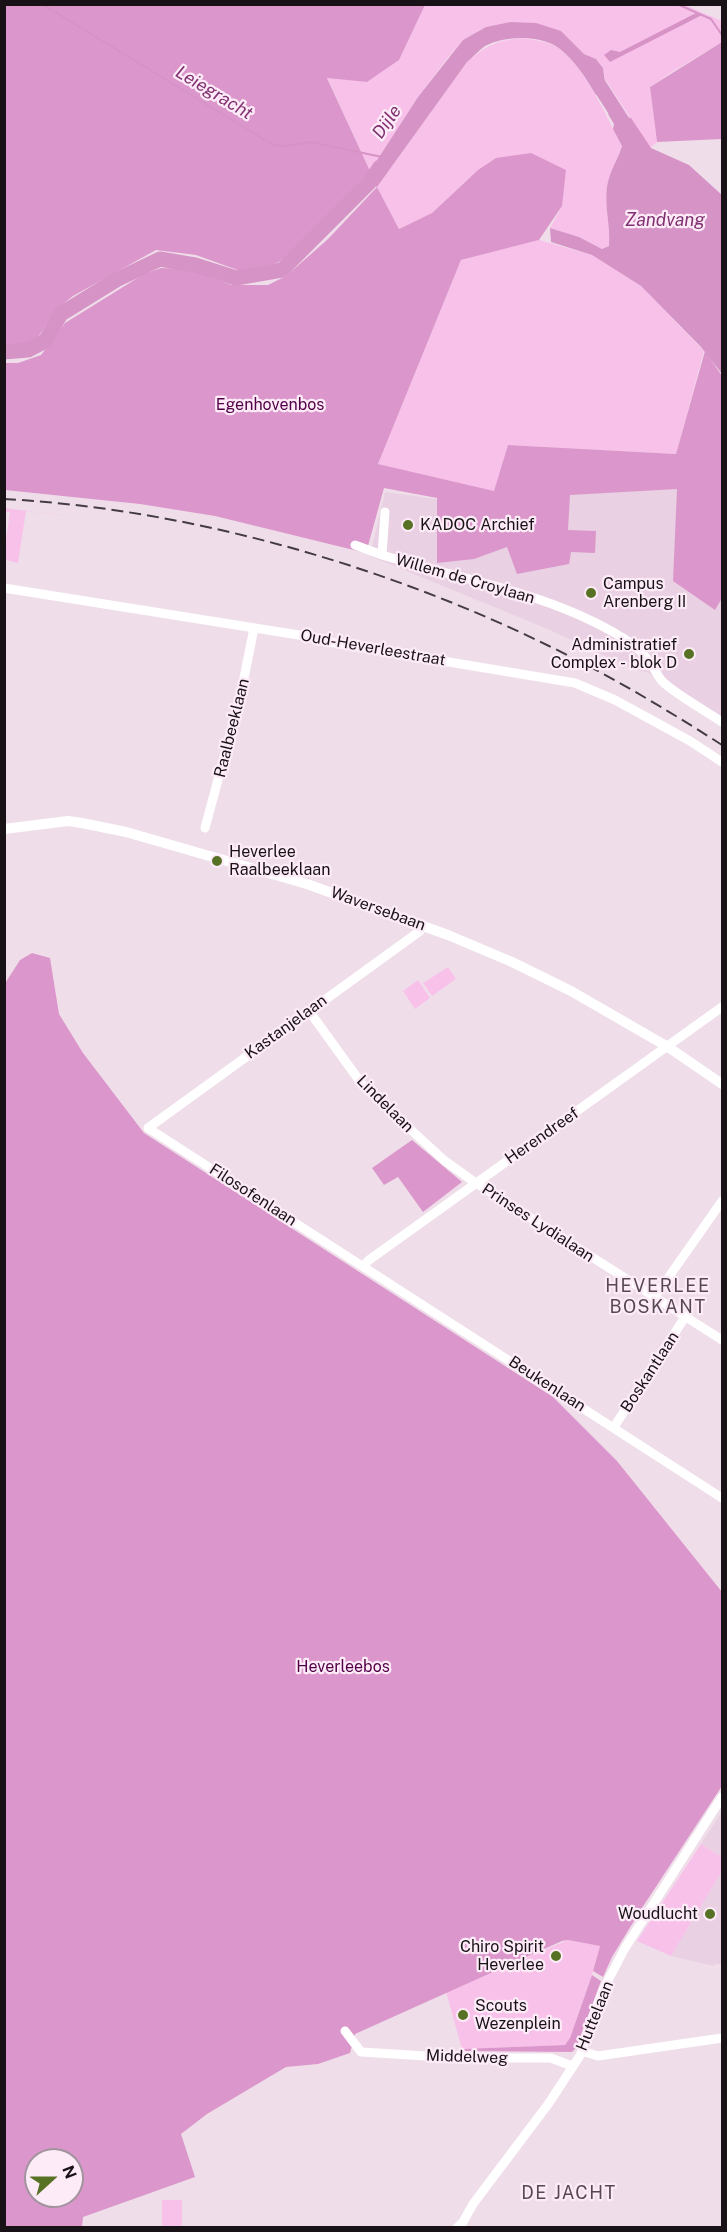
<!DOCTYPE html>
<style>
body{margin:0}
#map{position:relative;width:727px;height:2232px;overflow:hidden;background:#efdeea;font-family:"Public Sans",sans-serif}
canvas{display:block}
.frame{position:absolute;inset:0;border:6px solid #181217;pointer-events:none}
.north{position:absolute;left:24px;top:2148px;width:60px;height:60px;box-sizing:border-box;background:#fdebf8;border:2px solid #a1949e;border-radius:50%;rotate:69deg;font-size:16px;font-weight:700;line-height:24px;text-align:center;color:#181217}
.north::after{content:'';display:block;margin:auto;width:21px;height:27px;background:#587225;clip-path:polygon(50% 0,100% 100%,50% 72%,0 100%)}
</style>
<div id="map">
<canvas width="727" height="2232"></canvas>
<div class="frame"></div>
<div class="north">N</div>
</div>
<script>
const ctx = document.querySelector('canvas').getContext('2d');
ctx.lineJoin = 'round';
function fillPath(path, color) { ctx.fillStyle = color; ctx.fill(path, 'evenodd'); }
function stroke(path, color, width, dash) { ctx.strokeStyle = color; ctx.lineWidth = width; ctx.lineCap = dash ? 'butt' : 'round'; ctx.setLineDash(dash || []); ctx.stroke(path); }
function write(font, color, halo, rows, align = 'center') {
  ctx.font = font + ' "Public Sans",sans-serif'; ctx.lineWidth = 4.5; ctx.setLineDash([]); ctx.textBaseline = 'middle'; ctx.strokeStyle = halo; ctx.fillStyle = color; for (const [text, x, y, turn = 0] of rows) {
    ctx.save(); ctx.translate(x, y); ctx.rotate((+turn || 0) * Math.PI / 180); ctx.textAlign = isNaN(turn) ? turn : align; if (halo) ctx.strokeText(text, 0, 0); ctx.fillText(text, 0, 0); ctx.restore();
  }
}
fillPath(new Path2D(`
 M551,483L722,487V722L647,672L632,669L550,630L370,556L385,492L509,509Z
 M722,1812V1857L701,1844Z
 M722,1871V1964H715L714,1966L671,1956Z`), '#e9d0e2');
fillPath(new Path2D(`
 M425,5H685L722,21V42L672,72L650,87L657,142L650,148L605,79L603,68L596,59L584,54L561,31L510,22L486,27L463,40L446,60L418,97L370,171L327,77L367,82L399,60Z
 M523,38C534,40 546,41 555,46C586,66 605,115 622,146C619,157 612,167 609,178C602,200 611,223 609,246L602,249L579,237L550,228L562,206L478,170L432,213L399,229L377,187L467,62C487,45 498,40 523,38Z
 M539,240L592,255L641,286L704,351L676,454L508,445L495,492L378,464L461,260Z
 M4,508L128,523L26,511L18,563L6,560L5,566V545L10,512H5Z
 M448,967L456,979L432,996L423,983Z
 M418,980L430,998L415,1009L403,991Z
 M701,1844L722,1857V1871L671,1956L637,1941Z
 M568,1940L600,1946L592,1975L570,2038L565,2045L462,2049L446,1992Z
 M162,2200H182V2227H162Z`), '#f8c1ea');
fillPath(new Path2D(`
 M4,5L5,4L425,5L399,60L367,82L327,78L370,171L317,230L279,262L265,268L243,272L196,255L156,250L73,296L56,310L36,340L23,344L5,345Z
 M722,42V139L657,142L650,87Z
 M531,153L566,170L562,206L539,240L461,260L378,464L494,491L508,445L676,454L705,351L722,376V598L715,610L673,581L677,489L570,495L568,530L596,531L595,553L571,552L569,564L517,574L507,547L474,559L437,563V498L384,488L366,553L215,516L140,504L5,490V363H18L41,355L65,323L144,274L161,268L187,269L232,285H268L286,276L328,239L377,187L399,229L432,213L478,170L496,158Z
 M32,953L50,958L59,1014L83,1053L144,1133L553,1397L617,1461L722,1592V1786L640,1911L612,1957L603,1977L593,1971L600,1946L568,1940L562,1941L355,2034L350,2053L318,2064L286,2067L207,2114L181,2134L195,2177L83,2217L82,2227H5L4,985L20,960ZM36,2160H72V2196H36Z
 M412,1140L462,1182L423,1212L398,1177L384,1185L372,1168Z
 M592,1975L601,1981L576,2048L572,2052L466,2051L462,2049L565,2045L570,2038Z`), '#db97cb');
fillPath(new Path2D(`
 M696,13L702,15L610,62L604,55L611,50L620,52Z
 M510,22L536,23L561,31L584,54L596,59L603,68L605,83L608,88L596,95C587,79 571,55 554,45C535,35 504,36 485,46C479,50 473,57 467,62L377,187L369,183L370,171L418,97L463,40L486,27Z
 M620,106L626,117L631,118L651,148L689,165L722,195V374L701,347L641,286L592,255L551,242L550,228L579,237L602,249L609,246C611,223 602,200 609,178C612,167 619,157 622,146L613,129L614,124L608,114Z`), '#d693c6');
stroke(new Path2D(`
 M42,4L273,145L283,146L311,142L382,157
 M677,4L711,19L722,35`), '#d693c6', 2);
stroke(new Path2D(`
 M592,74L626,127
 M4,352L28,350L45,341L61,314L116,280L160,259L195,265L236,278L282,270L369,183L380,167`), '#d693c6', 15);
stroke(new Path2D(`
 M385,512L382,555C463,580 550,593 623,638C635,645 645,654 652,666C656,671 658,677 662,681C675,694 706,711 722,722
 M355,545L382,555
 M4,588L305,636L329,642L575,683L615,700L690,741L722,762
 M205,828L240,698L254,628
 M423,925L420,931L148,1128L722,1498
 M309,1011L364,1087L445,1161L473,1181L722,1340
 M363,1266L369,1260L722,1007
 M654,1298L722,1201
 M614,1427L685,1317
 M345,2031L361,2052L458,2058H551L572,2066
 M582,2051L598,2056L722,2038
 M457,2228L463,2222L473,2204L549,2103L581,2054L589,2027L604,1988L625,1948L722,1797`), '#fff', 9);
stroke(new Path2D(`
 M4,829L68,821L82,823L126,832L307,884L448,935L512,962L571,991L668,1047L722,1084`), '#fff', 10);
stroke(new Path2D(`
 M4,499C189,509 384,565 549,646C609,675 666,709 722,745`), '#443c42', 2, [12, 6]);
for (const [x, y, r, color] of [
 [408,525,6,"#587225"],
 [591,593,6,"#587225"],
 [689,654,6,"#587225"],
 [217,861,6,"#587225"],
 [710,1914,6,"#587225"],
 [556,1956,6,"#587225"],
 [463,2015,6,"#587225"]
]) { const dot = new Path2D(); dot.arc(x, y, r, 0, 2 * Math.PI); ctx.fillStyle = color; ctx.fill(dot); stroke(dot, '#fdebf8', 2); }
write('16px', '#520047', '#fdebf8', [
 ["Egenhovenbos",270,405],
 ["Heverleebos",343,1667]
]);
write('16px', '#181217', '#fdebf8', [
 ["KADOC Archief",420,525],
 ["Campus",603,584],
 ["Arenberg II",603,602],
 ["Administratief",677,645,"right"],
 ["Complex - blok D",677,663,"right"],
 ["Heverlee",229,852],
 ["Raalbeeklaan",229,870],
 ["Woudlucht",698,1914,"right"],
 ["Chiro Spirit",544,1947,"right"],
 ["Heverlee",544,1965,"right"],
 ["Scouts",475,2006],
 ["Wezenplein",475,2024]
], 'left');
write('16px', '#181217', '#fdebf8', [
 ["Willem de Croylaan",465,579,16],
 ["Oud-Heverleestraat",373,648,10],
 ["Raalbeeklaan",232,728,-76],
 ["Waversebaan",378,909,20],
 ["Kastanjelaan",286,1027,-36],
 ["Lindelaan",385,1104,45],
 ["Herendreef",542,1136,-35],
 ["Filosofenlaan",253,1195,33],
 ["Prinses Lydialaan",538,1223,33],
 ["Boskantlaan",650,1372,-57],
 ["Beukenlaan",547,1384,33],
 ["Huttelaan",595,2016,-68],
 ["Middelweg",467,2057,2]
]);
write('italic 18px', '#813272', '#fdebf8', [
 ["Leiegracht",214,93,31],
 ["Dijle",387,122,-55],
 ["Zandvang",665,220]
]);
ctx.letterSpacing = '1.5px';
write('18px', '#574953', '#fdebf8', [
 ["HEVERLEE",658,1286],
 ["BOSKANT",658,1307],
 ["DE JACHT",569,2193]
]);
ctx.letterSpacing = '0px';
</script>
